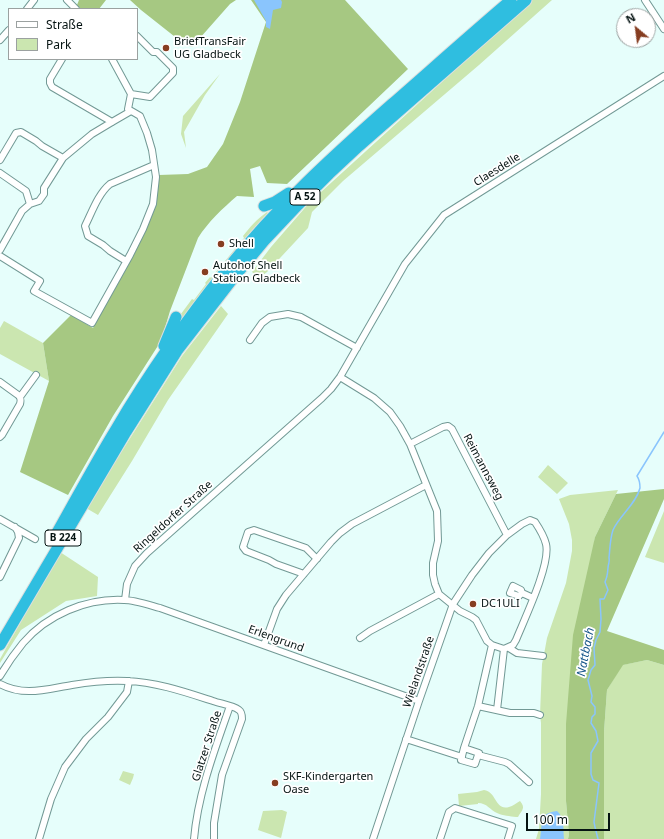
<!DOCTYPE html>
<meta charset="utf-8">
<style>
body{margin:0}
#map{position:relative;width:664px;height:839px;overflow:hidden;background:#e6fefb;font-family:"Noto Sans",sans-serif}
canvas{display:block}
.legend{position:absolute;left:8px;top:8px;width:130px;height:52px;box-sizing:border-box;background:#fff;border:1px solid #9ba1a0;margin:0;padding:5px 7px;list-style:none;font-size:12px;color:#051312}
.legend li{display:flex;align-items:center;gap:8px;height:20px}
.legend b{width:20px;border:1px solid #9ba1a0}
.north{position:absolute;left:616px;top:8px;width:40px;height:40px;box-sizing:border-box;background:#fff;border:1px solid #9ba1a0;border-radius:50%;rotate:331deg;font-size:11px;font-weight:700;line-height:16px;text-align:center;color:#051312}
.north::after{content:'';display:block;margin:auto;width:14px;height:18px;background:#863d21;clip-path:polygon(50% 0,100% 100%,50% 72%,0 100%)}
.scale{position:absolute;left:526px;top:813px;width:84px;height:18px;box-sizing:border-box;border:2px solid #051312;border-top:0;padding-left:5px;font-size:12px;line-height:14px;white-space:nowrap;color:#051312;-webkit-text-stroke:3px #fff;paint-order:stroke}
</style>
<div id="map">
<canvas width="664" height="839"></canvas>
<ul class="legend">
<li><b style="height:5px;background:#fff"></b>Straße</li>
<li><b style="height:11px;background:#cbe6b0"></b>Park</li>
</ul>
<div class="north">N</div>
<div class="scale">100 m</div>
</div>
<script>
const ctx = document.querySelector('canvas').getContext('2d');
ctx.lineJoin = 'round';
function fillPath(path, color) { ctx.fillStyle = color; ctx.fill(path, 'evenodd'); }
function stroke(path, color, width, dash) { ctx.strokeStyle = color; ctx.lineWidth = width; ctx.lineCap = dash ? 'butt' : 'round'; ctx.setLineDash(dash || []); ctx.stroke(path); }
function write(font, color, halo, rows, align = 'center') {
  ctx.font = font + ' "Noto Sans",sans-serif'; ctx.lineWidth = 3.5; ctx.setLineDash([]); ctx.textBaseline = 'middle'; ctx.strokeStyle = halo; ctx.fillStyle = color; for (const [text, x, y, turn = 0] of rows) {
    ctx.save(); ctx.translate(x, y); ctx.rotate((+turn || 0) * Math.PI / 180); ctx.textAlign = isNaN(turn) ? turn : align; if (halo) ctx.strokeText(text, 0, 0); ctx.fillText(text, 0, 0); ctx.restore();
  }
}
fillPath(new Path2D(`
 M532,0H552L479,65L343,181L312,212L308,228L267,272L263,275L257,276L252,272L271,247L310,202Z
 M220,74L205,95L184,132L186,148L181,134L183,116Z
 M267,212L269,214C237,250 204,286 177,326L178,318L192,299L194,300L206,284L205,283L210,277L211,278L244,238L243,236C250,227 257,219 267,212Z
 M221,306L228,314L168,400L132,461L98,515L86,508L182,356Z
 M4,321L43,343L49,381L0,354V328Z
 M548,465L568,483L557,494L538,477Z
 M618,490L595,537L566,801L569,835L568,839H536L539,829L541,794V723L540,715L542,664L545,649L547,638L566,583L572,551V540L569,524L559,499L570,495Z
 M664,511V563L645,557Z
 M60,552L98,577L97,596L66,601L21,630L0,663V659Z
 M647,660L664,665V839H604V732L607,690L622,665Z
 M123,771L134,774L133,778L130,785L119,780Z
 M484,790C497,792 495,811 509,807C513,806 516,803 520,801C526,808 522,810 518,817H516C510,816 503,816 497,813C490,810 487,803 478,803V804L459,806L458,794L477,792Z
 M282,810L287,812L281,838L258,830L263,811Z`), '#cbe6b0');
fillPath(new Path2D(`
 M79,0H106L99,9H81L77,5Z
 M130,0H236L230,4L192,47L184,44L141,10Z
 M251,0H345L408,69L287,184L267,183L260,166L250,169L254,197L237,196C223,208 208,222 198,238L170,311L161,341L113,416L68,495L20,472L49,381L43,343L71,315L93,328L149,221L156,203L159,175L188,174L207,167L223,144L240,102L266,22Z
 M664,489V499L607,631L664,650V665L647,660L623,665L607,690L604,732V839H568L569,835L566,801V724L573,635L595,537L616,494Z`), '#a6c882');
fillPath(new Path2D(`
 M254,0H281L282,2L281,8L273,10L270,29L266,27V21Z
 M557,811C565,818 563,830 564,839H540C543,824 538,813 557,811Z`), '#8ac5fd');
stroke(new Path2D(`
 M598,839L595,827L594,822L599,783L593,780L591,774V753L598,741L596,731L591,723L592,717L595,714V707L591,702L592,696L588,680L591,670L595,665L594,648L596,640L600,632L601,619L600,599H604L608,590L605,582C608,575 607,576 608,568C608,564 610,562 609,558C610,548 610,539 613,530C620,515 636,504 640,488C640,484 639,479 637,476L664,432`), '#8ac5fd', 1.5);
const street = new Path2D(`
 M67,0L76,9
 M645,0L664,29
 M27,9L34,0
 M0,40L9,30
 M62,59L50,79V83L52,87L112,122
 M131,94L150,97L173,73V68L157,52H153L137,36
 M0,160L16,133L21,132L36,141L42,146L63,158L92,134L112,122L131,111
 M0,173L26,191L30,204
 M0,250L22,211L30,204L39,201L44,194V188L63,158
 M0,256L40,281L34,291L92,323L130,255L143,229L153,204L156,177L152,150L147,133L140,116L128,109L131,94L112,59
 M126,261L110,251L103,245L88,236L85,226C92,212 98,194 110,184L154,165
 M250,340L262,323L270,317L288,314L301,317L357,348
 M340,377L374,398L390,412L400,426L410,444L437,511L438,541L433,563V575L435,584L439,594L460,611L472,617L476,620L487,641L492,645L504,649L513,645L516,640C524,620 551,564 546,544C544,536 539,528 535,522L530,520L522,524L507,535L489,553L472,575L453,604L419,701L373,839
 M0,382L18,395C21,398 21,400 20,404L2,435L0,437
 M20,397L36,375
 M410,444L443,427L448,426L452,429L507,535
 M0,519L35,539
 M304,574L276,564L269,560L246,551L243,547L248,532L254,530L306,548L317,559
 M0,577L19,538L18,532L15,527
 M522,593L521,590L513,586L510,593L519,596L522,593L533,598
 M125,600L127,584L135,566L147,553L322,398L331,389L340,377L405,264L444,215L664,76
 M360,638L370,631L439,594
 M264,645L277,609L286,595L331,542L340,533L352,524L426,485
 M509,648L517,653L543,656
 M0,676C7,664 14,654 23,643C47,615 86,598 124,600C134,600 149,605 160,608L419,701
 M0,684C24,697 47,689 72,685C90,682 108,680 127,681C156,682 185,692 213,701C221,704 232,705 239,710C242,712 242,716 242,719L222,775L214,823V839
 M478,706L510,713H534L540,715
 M497,710L504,649
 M406,739L462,757
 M464,748L478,706L492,645
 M478,755L475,764L461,760L464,748L479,753L478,755L505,762L509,764L529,782
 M39,839L51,799L65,767L86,739L108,717L127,692L129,681
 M194,839C198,793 215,749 230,706
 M440,839L449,812L455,808L512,826L508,839`);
const highway = new Path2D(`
 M264,206L275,202L289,193
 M164,346L176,317
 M54,538C75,501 94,465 116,429C149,373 187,319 228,268C277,207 334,155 392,104C432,69 471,34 511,0
 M0,645L126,432L177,351L235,276L264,241L298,205L329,174L359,146L526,0`);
stroke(street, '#729995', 8);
stroke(highway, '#dcdede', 13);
stroke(street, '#fff', 6);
stroke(highway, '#2fbee0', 11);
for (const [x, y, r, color] of [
 [166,48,4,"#863d21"],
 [221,244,4,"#863d21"],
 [205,272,4,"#863d21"],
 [473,604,4,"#863d21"],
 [275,783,4,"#863d21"]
]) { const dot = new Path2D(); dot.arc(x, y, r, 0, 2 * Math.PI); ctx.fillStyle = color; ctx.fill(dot); stroke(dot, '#fff', 1.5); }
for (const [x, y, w] of [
 [305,197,30],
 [63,538,36]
]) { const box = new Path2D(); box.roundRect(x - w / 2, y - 8, w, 16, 3); ctx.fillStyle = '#fff'; ctx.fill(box); stroke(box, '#051312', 1); }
write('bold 10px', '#051312', null, [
 ["A 52",305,197],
 ["B 224",63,538]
]);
write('11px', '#051312', '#fff', [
 ["BriefTransFair",174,42],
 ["UG Gladbeck",174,55],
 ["Shell",229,244],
 ["Autohof Shell",213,266],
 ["Station Gladbeck",213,279],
 ["DC1ULI",481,604],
 ["SKF-Kindergarten",283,777],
 ["Oase",283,790]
], 'left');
write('11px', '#051312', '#fff', [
 ["Claesdelle",497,170,-32],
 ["Reimannsweg",483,467,62],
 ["Ringeldorfer Straße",173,517,-42],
 ["Erlengrund",276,639,20],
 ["Wielandstraße",419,672,-71],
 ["Glatzer Straße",207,746,-72]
]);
write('italic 12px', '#17568a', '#fff', [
 ["Nattbach",586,652,-79]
]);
</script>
